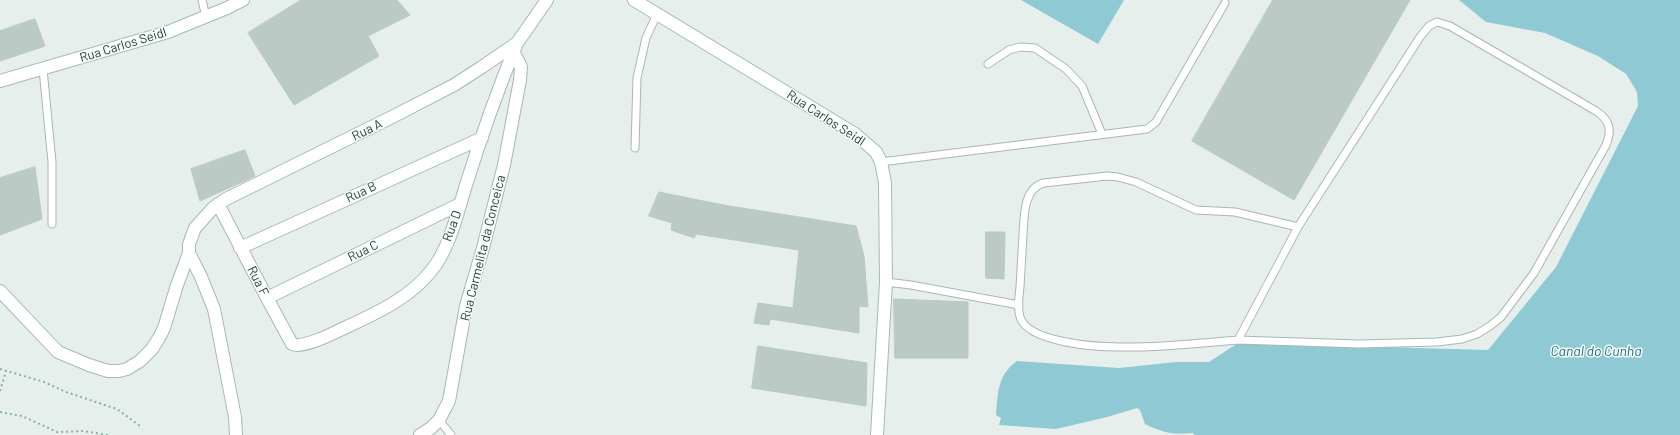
<!DOCTYPE html>
<style>
body{margin:0}
canvas{display:block;background:#e6efeb}
</style>
<canvas width="1680" height="435"></canvas>
<script>
const ctx = document.querySelector('canvas').getContext('2d');
ctx.lineJoin = 'round';
function fillPath(path, color) { ctx.fillStyle = color; ctx.fill(path, 'evenodd'); }
function stroke(path, color, width, dash) { ctx.strokeStyle = color; ctx.lineWidth = width; ctx.lineCap = dash ? 'butt' : 'round'; ctx.setLineDash(dash || []); ctx.stroke(path); }
function write(font, color, halo, rows, align = 'center') {
  ctx.font = font + ' Barlow,sans-serif'; ctx.lineWidth = 3; ctx.setLineDash([]); ctx.textBaseline = 'middle'; ctx.strokeStyle = halo; ctx.fillStyle = color; for (const [text, x, y, turn = 0] of rows) {
    ctx.save(); ctx.translate(x, y); ctx.rotate((+turn || 0) * Math.PI / 180); ctx.textAlign = isNaN(turn) ? turn : align; if (halo) ctx.strokeText(text, 0, 0); ctx.fillText(text, 0, 0); ctx.restore();
  }
}
fillPath(new Path2D(`
 M1021,0H1124L1098,44Z
 M1459,0H1680V435H1194L1193,433C1173,435 1164,433 1145,424L1140,410L1137,408L1107,417L1056,429L999,425L1001,418L996,415C998,394 997,375 1017,361L1119,368L1176,362H1209L1238,343L1488,350L1556,267L1638,106L1637,92L1626,74L1598,56L1545,33L1486,22Z`), '#8ec9d4');
const building = new Path2D(`
 M301,0H397L410,15L368,36L379,56L294,105L248,33Z
 M1273,0H1410L1294,200L1192,141Z
 M35,19L45,46L0,61V31Z
 M245,150L255,176L200,201L191,169Z
 M35,167L42,219L0,235V178Z
 M659,192L723,205L856,226L864,256L868,307L859,306V333L770,319L769,325L754,323L758,303L793,308L799,250L696,234L694,238L671,230L672,223L649,216Z
 M986,232H1005L1004,279L986,278Z
 M894,299L968,302V358H895Z
 M758,346L867,363L866,406L752,388Z`);
fillPath(building, '#bbcac4');
stroke(building, '#b8c9c2', 1);
const lane = new Path2D(`
 M202,0L206,17
 M1437,22L1450,26L1596,111C1610,120 1612,130 1606,145L1534,273L1501,317L1490,326L1477,334L1462,339L1437,342L1359,344L1238,340L1298,227L1420,37L1429,26Z
 M988,64L1009,50L1020,47L1035,48L1066,69L1082,86L1102,134
 M43,69L52,162V224
 M635,148L637,78L646,38L657,14
 M881,162L1147,129L1156,122L1225,3
 M886,282L911,285L1019,305
 M1238,340C1199,343 1159,348 1120,347C1098,347 1028,343 1020,317C1017,307 1019,296 1020,287C1021,269 1022,252 1023,235C1024,218 1023,188 1044,183L1107,176L1118,177L1136,182L1196,210L1235,212L1298,227
 M439,420L451,435`);
const street = new Path2D(`
 M218,204L267,298L292,344C301,349 330,335 340,330C372,315 408,300 431,271C450,248 457,214 466,185C481,137 498,89 517,43
 M240,248L482,138
 M0,291L58,352L89,365L108,371H119L127,369L140,361L152,349L159,338L164,328L177,285L189,253
 M267,298L460,204
 M236,435L235,417L214,309L201,277L189,253V244L195,228L213,208L226,199L396,115L454,85L482,67L517,43L547,0
 M420,435L431,428L439,420L449,401L466,306L483,248L504,165L520,80L521,67L513,51`);
const secondary = new Path2D(`
 M634,0L855,134L876,152L881,162L885,183L886,282L877,435
 M0,81L168,32L227,8L243,0`);
stroke(lane, '#a8b8b2', 9);
stroke(street, '#a8b8b2', 14);
stroke(secondary, '#a4bbb3', 14);
stroke(new Path2D(`
 M0,369L44,382L66,392L117,409L140,426
 M0,391L6,371
 M0,412L22,416L57,432L83,431L108,435`), '#86b3a5', 2, [2, 3]);
stroke(lane, '#fff', 7);
stroke(street, '#fff', 12);
stroke(secondary, '#fff', 12);
write('13px', '#24423a', '#f7fbf9', [
 ["Rua Carlos Seidl",123,45,-17],
 ["Rua Carlos Seidl",826,118,33],
 ["Rua A",367,130,-26],
 ["Rua B",361,192,-25],
 ["Rua D",452,226,-70],
 ["Rua Carmelita da Conceica",483,248,-76],
 ["Rua C",363,251,-26],
 ["Rua F",258,281,63]
]);
write('italic 14px', '#1c6f80', '#f7fbf9', [
 ["Canal do Cunha",1596,351]
]);
</script>
